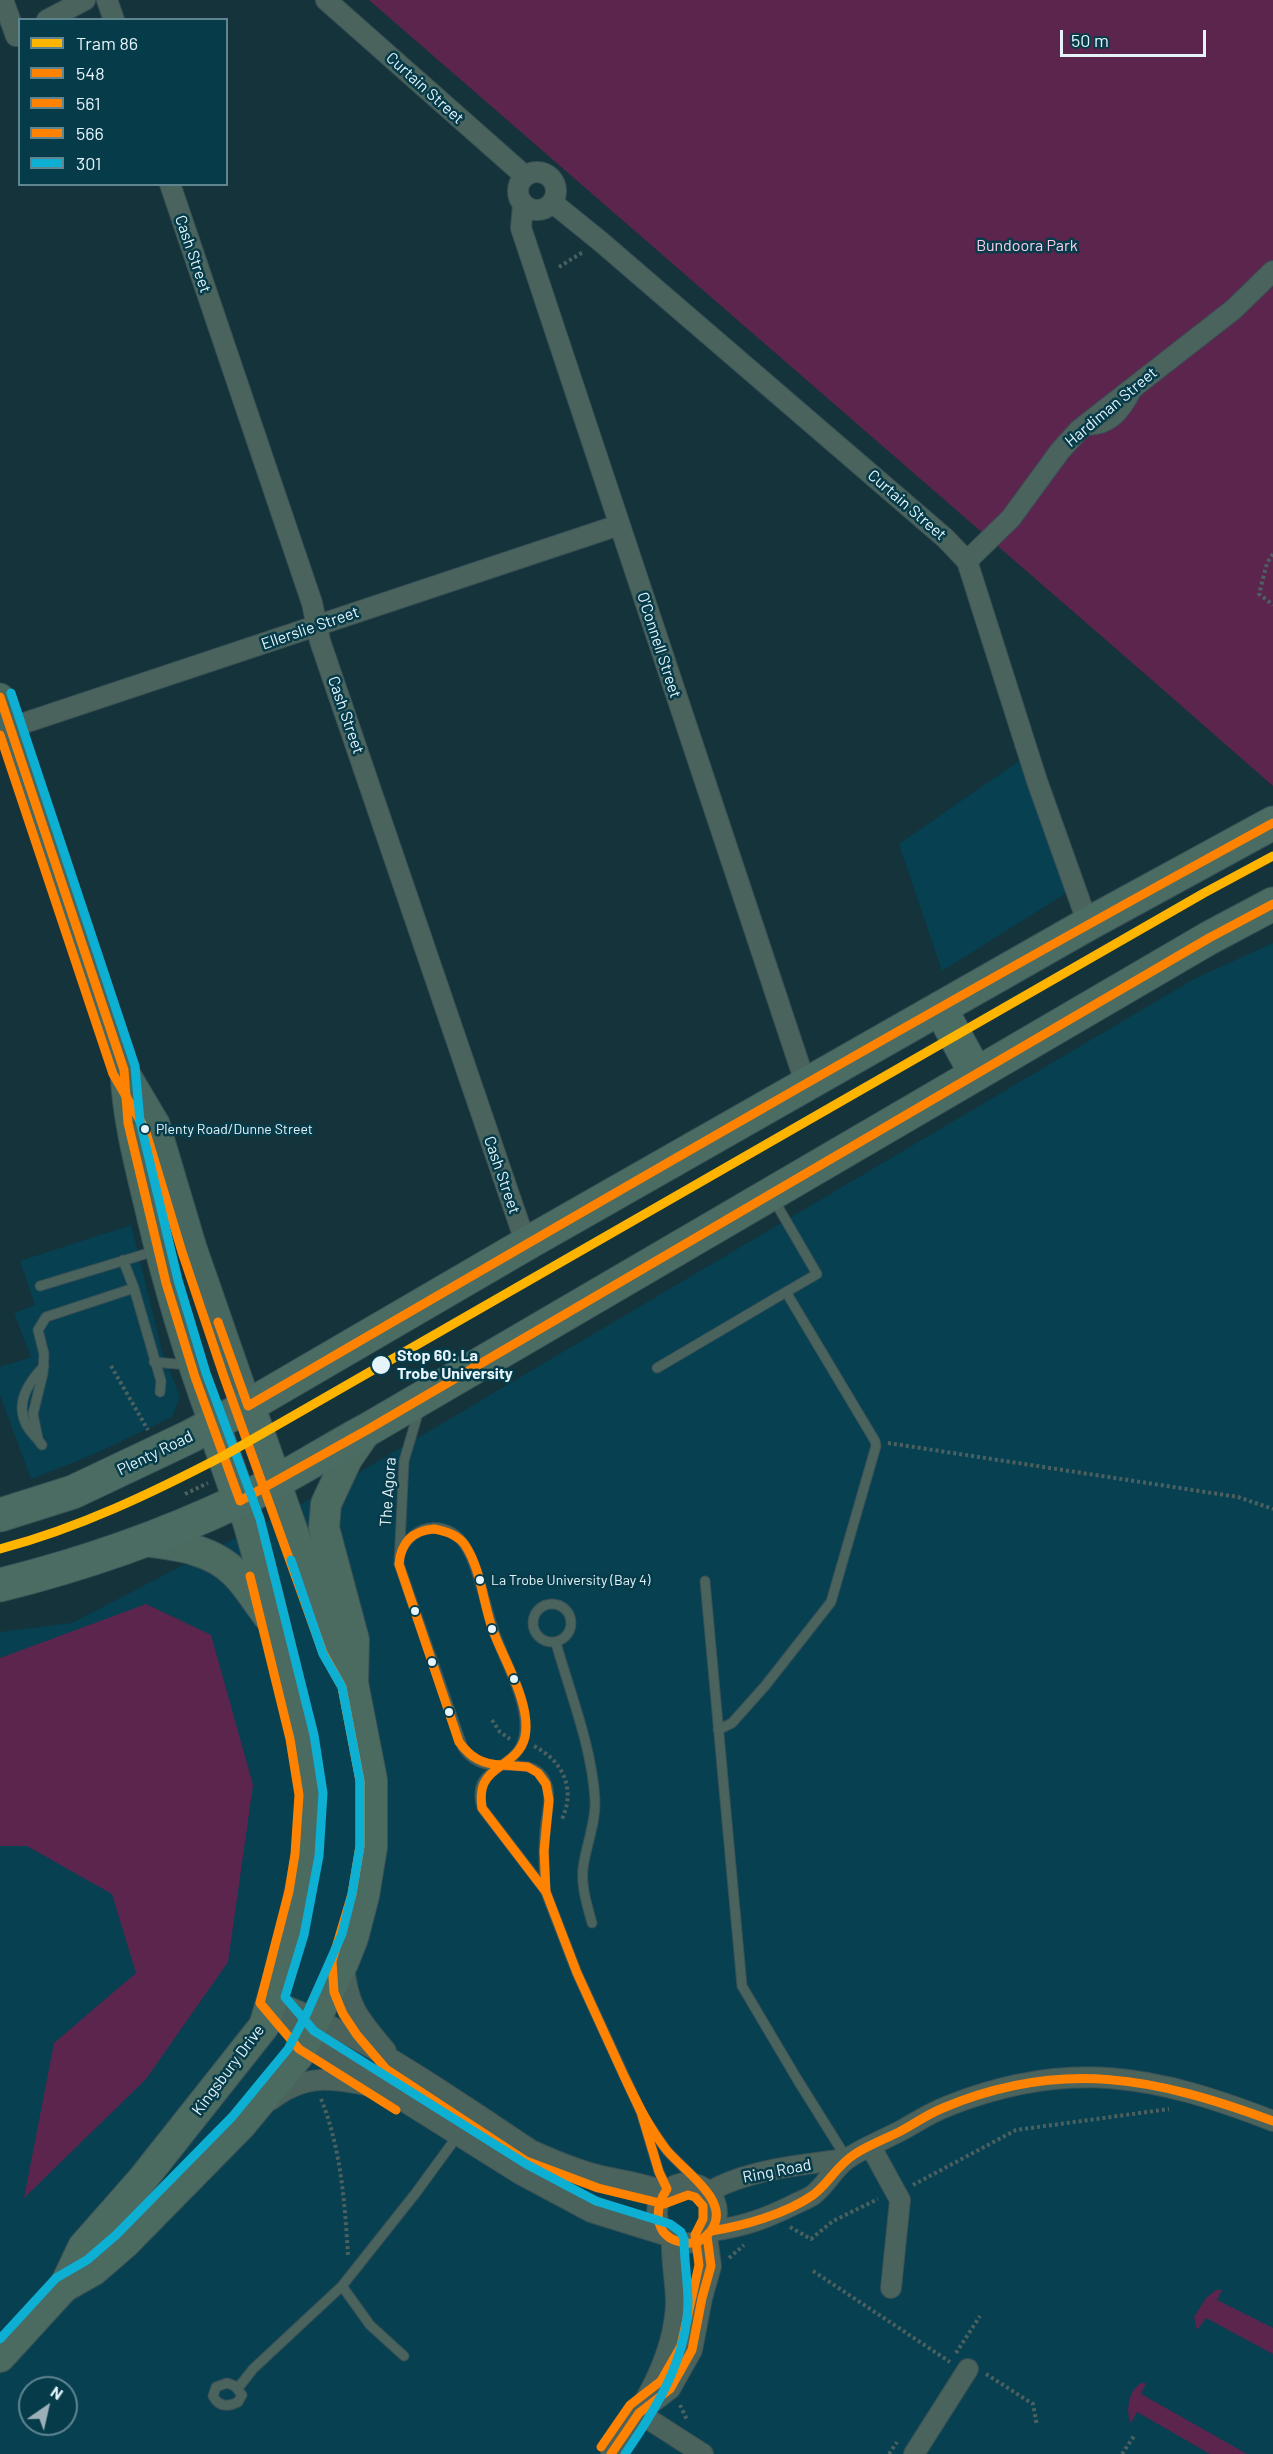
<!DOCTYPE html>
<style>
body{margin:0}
#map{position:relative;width:1273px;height:2454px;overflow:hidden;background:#15333b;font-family:Barlow,sans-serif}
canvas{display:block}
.legend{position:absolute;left:18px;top:18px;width:210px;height:168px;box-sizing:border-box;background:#063b4a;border:2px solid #5f8590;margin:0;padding:8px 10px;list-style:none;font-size:18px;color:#e4f4fa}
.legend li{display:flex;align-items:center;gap:12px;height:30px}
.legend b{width:30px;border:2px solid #5f8590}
.north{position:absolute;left:18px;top:2376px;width:60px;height:60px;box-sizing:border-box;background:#063b4a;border:2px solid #5f8590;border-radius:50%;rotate:34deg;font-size:16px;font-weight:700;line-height:24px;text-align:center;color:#e4f4fa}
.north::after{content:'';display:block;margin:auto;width:21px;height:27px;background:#9cb0b7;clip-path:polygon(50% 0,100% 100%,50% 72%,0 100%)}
.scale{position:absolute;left:1060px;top:30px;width:146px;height:27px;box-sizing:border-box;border:3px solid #e4f4fa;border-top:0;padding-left:8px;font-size:18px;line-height:21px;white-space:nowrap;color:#e4f4fa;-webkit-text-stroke:4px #063b4a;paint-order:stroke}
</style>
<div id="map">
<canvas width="1273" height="2454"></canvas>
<ul class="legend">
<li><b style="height:8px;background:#ffb500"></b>Tram 86</li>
<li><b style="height:8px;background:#ff8200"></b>548</li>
<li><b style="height:8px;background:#ff8200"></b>561</li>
<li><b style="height:8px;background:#ff8200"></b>566</li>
<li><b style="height:8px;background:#0dafd3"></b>301</li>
</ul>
<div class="north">N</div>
<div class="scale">50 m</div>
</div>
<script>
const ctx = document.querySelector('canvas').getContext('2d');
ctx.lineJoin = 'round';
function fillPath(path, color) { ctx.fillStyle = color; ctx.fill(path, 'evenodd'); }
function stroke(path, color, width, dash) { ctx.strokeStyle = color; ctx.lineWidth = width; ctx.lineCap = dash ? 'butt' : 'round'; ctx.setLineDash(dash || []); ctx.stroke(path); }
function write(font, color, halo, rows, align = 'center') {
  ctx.font = font + ' Barlow,sans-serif'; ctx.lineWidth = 5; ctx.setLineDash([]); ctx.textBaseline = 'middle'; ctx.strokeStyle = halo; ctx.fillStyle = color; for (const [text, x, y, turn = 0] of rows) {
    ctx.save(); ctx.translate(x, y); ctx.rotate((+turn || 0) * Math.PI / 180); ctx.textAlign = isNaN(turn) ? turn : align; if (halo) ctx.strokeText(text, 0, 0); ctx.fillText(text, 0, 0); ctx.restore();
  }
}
fillPath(new Path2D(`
 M1019,761L1068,892L942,971L899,844Z
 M1273,943V2454H0V1632L72,1623L343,1482L1194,979ZM30,2388H66V2424H30Z
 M131,1225L162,1351L180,1397L172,1417L92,1455L31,1479L0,1395V1367L31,1357L14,1313L35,1305L20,1261Z`), '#064051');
fillPath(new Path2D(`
 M369,0H1273V786L1160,687Z
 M146,1604L211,1635L253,1785L228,1962L146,2079L24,2198L54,2043L136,1973L112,1894L27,1846H0V1658Z
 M1216,2290H1222L1217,2300L1273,2328V2354L1206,2318L1197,2330L1194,2317L1206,2298Z
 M1142,2383H1146L1141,2394L1247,2454H1210L1137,2412L1131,2423C1125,2411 1129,2388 1142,2383Z`), '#5c254d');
const service = new Path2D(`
 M1082,430C1111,433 1125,415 1137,391
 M774,1200L817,1274L786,1292
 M123,1260L134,1288L161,1381L160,1392
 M40,1286L155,1251
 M154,1362L188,1365
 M657,1368L786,1292L875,1441L876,1446L831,1602L765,1686L732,1723L718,1730
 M419,1410L404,1461L399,1564L463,1748C468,1755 476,1762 485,1764C507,1770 539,1755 548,1788C551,1802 546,1816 545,1830C543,1850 544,1870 545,1890
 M38,1439L33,1414L43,1373L44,1354L38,1330L46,1317L134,1288
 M42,1445C37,1438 31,1433 27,1426C14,1403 29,1382 44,1366
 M399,1557C402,1545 411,1535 422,1530C435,1525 450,1528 460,1539C476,1555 485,1605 493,1628C503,1659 523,1690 525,1723C528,1775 468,1759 482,1808L545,1890L577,1973L641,2112L659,2172L667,2189
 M705,1581L742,1986L797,2079L847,2159
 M533 1623a19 19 0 1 1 38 0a19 19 0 1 1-38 0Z
 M556,1643C570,1693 592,1747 595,1800C596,1823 586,1845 583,1868C581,1886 587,1905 592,1923
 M645,2119L667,2151L704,2188
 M342,2286L370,2325L404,2356
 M227,2383L235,2386L242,2395L238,2402C228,2407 219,2407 213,2396L216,2387Z
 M238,2388L253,2369L342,2286L415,2194L475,2112`);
const minor = new Path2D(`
 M3,0L16,36
 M107,0L114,20
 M326,0L525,176
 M47,20L85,0
 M518 191a19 19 0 1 1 38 0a19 19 0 1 1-38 0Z
 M170,184L312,603L320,641L526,1244
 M553,203L600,241L945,538L967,561L1037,781L1088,924
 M523,205L521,228L806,1085
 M967,561L1011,518L1060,451L1079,430L1234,309L1273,271
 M0,731L619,525
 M344,1964C347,2006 359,2019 386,2051
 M272,2000L306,2040L520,2174L591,2212L665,2235
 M274,2001C367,2037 448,2095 531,2150C553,2160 577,2170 601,2176C623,2181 644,2183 665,2192
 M271,2100C305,2073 334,2078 374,2087
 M871,2147L900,2200L891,2288
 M657 2213a30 30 0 1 1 60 0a30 30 0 1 1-60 0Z
 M709,2192C745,2170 805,2164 847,2159
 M711,2231C742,2227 765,2219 793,2205C799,2202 807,2199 813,2195C826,2185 834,2168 847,2159C864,2147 886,2139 904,2129C918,2121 932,2112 948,2106C1069,2058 1155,2075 1273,2121
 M641,2411L670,2389L692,2350L702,2298L711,2266L707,2236
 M639,2413L703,2454
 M611,2454C641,2410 674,2359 676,2304C676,2282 671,2261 672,2240
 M914,2454L968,2369`);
const secondary = new Path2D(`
 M0,697L124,1070L156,1124L193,1248L248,1406
 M124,1071C126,1119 138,1164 149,1210C166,1283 187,1354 213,1424`);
const primary = new Path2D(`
 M143,1541C176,1545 212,1549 236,1574C248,1586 257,1602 268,1616
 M353,1682L354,1640L324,1528L326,1504L347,1459L367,1430
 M64,2287L94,2270L124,2244L241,2125L298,2056L344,1961L353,1938L364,1896L372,1847V1780L353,1683L334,1649L275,1481
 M0,2357L64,2287L83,2247L142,2180L264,2026L292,1933L307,1855L311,1794L302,1737L262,1572L248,1522L240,1501`);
const trunk = new Path2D(`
 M940,1008L976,1074
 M248,1406L275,1481
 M213,1424L240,1501
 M0,1515L73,1492L189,1437L248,1406L526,1244L1088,924L1273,823
 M0,1585C81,1565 162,1537 238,1501C282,1481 324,1453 367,1430L1209,938L1273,904`);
stroke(service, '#395056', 11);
stroke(minor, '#395056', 22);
stroke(secondary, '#395056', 29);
stroke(primary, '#395056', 32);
stroke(trunk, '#395056', 35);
stroke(new Path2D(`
 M559,267L583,252
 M1273,554L1267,563L1259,594L1273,605
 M111,1366L148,1430
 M888,1443L1238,1497L1273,1509
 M185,1494L208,1483
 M492,1720L500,1732L510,1739
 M534,1746C563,1761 576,1789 562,1819
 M321,2099C341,2148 345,2204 348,2256
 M913,2185L1016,2130L1169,2109
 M790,2227L811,2239L833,2221L878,2199
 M729,2258L744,2245
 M813,2271L950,2362
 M956,2353L980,2316
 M986,2374L1033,2404L1037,2426
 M680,2405L687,2420
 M889,2454L897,2442
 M1122,2454L1134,2436`), '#4c615f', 4, [3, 3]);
stroke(service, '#4a635c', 9);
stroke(minor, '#4a635c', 20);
stroke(secondary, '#48685f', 27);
stroke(primary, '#4b6a60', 30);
stroke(trunk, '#4b6c62', 33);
stroke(new Path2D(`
 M434,1529C446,1531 458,1535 465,1545C481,1569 483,1602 492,1628C503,1659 532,1704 525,1737C522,1750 512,1758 502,1765C482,1764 471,1758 459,1742L399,1564C401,1542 412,1531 434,1529Z
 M502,1765L528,1767L538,1773L546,1784L549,1800L544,1851L546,1892
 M502,1765C484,1777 479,1787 482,1808L546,1892
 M546,1892L577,1973
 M546,1892L577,1973
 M577,1973L624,2076
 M577,1973L624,2076
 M624,2076C636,2100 648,2126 665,2148C680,2169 735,2201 710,2232C704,2239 696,2244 687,2243C655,2240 652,2212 667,2189L659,2172L641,2112Z
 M711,2231C743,2226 786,2214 813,2195C829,2183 837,2165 855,2154C869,2145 885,2139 899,2132C914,2124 928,2114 943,2108C1062,2058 1157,2078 1273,2121
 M611,2454L639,2413L670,2389L692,2350L702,2298L711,2266L707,2236`), '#ff8200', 9);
stroke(new Path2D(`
 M0,735L113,1074L145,1129L182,1252L224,1377L323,1653L342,1687L360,1781V1846L352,1894L332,1961L334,1992L343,2014L357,2035L386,2069L526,2161L598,2188L664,2204L688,2195L695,2197L703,2206V2219L695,2235L699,2265L681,2346L661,2381L630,2405L601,2447
 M250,1576L290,1739L299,1795L295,1854L289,1891L260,2003L299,2049L396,2110`), '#ff8200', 9);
stroke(new Path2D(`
 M0,697L124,1070L128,1123L166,1283L195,1377L240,1501L367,1430L1209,938L1273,904
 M218,1322L248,1406C588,1208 928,1011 1273,823`), '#ff8200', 9);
stroke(new Path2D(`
 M11,693L135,1066L140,1121L178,1280L206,1373L260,1519L314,1735L323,1793L319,1856L304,1935L285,1997L314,2031L526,2164L596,2201L670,2224L681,2232L684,2239C684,2260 688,2282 688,2303C687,2359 656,2409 625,2454
 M0,2339L56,2278L87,2260L116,2235L232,2117L288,2049L307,2013L342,1934L352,1894L360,1846V1781L342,1687L323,1654L291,1560`), '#0dafd3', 9);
stroke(new Path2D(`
 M0,1549C79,1528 152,1493 225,1455L1204,893L1273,856`), '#ffb500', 9);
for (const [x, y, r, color] of [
 [145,1129,5,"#e4f4fa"],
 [381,1365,10,"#e4f4fa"],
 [480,1580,5,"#e4f4fa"],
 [415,1611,5,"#e4f4fa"],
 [492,1629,5,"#e4f4fa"],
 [432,1662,5,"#e4f4fa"],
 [514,1679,5,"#e4f4fa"],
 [449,1712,5,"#e4f4fa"]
]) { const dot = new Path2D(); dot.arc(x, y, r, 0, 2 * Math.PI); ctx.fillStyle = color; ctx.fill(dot); stroke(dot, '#063b4a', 2); }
write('14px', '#e4f4fa', '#063b4a', [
 ["Plenty Road/Dunne Street",156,1129],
 ["La Trobe University (Bay 4)",491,1580]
], 'left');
write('16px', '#e4f4fa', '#063b4a', [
 ["Curtain Street",425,88,42],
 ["Cash Street",193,254,71],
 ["Hardiman Street",1111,407,-40],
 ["Curtain Street",907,505,41],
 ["Ellerslie Street",310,628,-19],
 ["O'Connell Street",659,645,72],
 ["Cash Street",346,715,71],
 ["Cash Street",502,1175,71],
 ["Plenty Road",155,1453,-26],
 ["The Agora",388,1492,-86],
 ["Kingsbury Drive",228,2070,-53],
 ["Ring Road",777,2171,-11]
]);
write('16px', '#facbe6', '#063b4a', [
 ["Bundoora Park",1027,246]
]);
write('bold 16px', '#e4f4fa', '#063b4a', [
 ["Stop 60: La",397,1356],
 ["Trobe University",397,1374]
], 'left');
</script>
